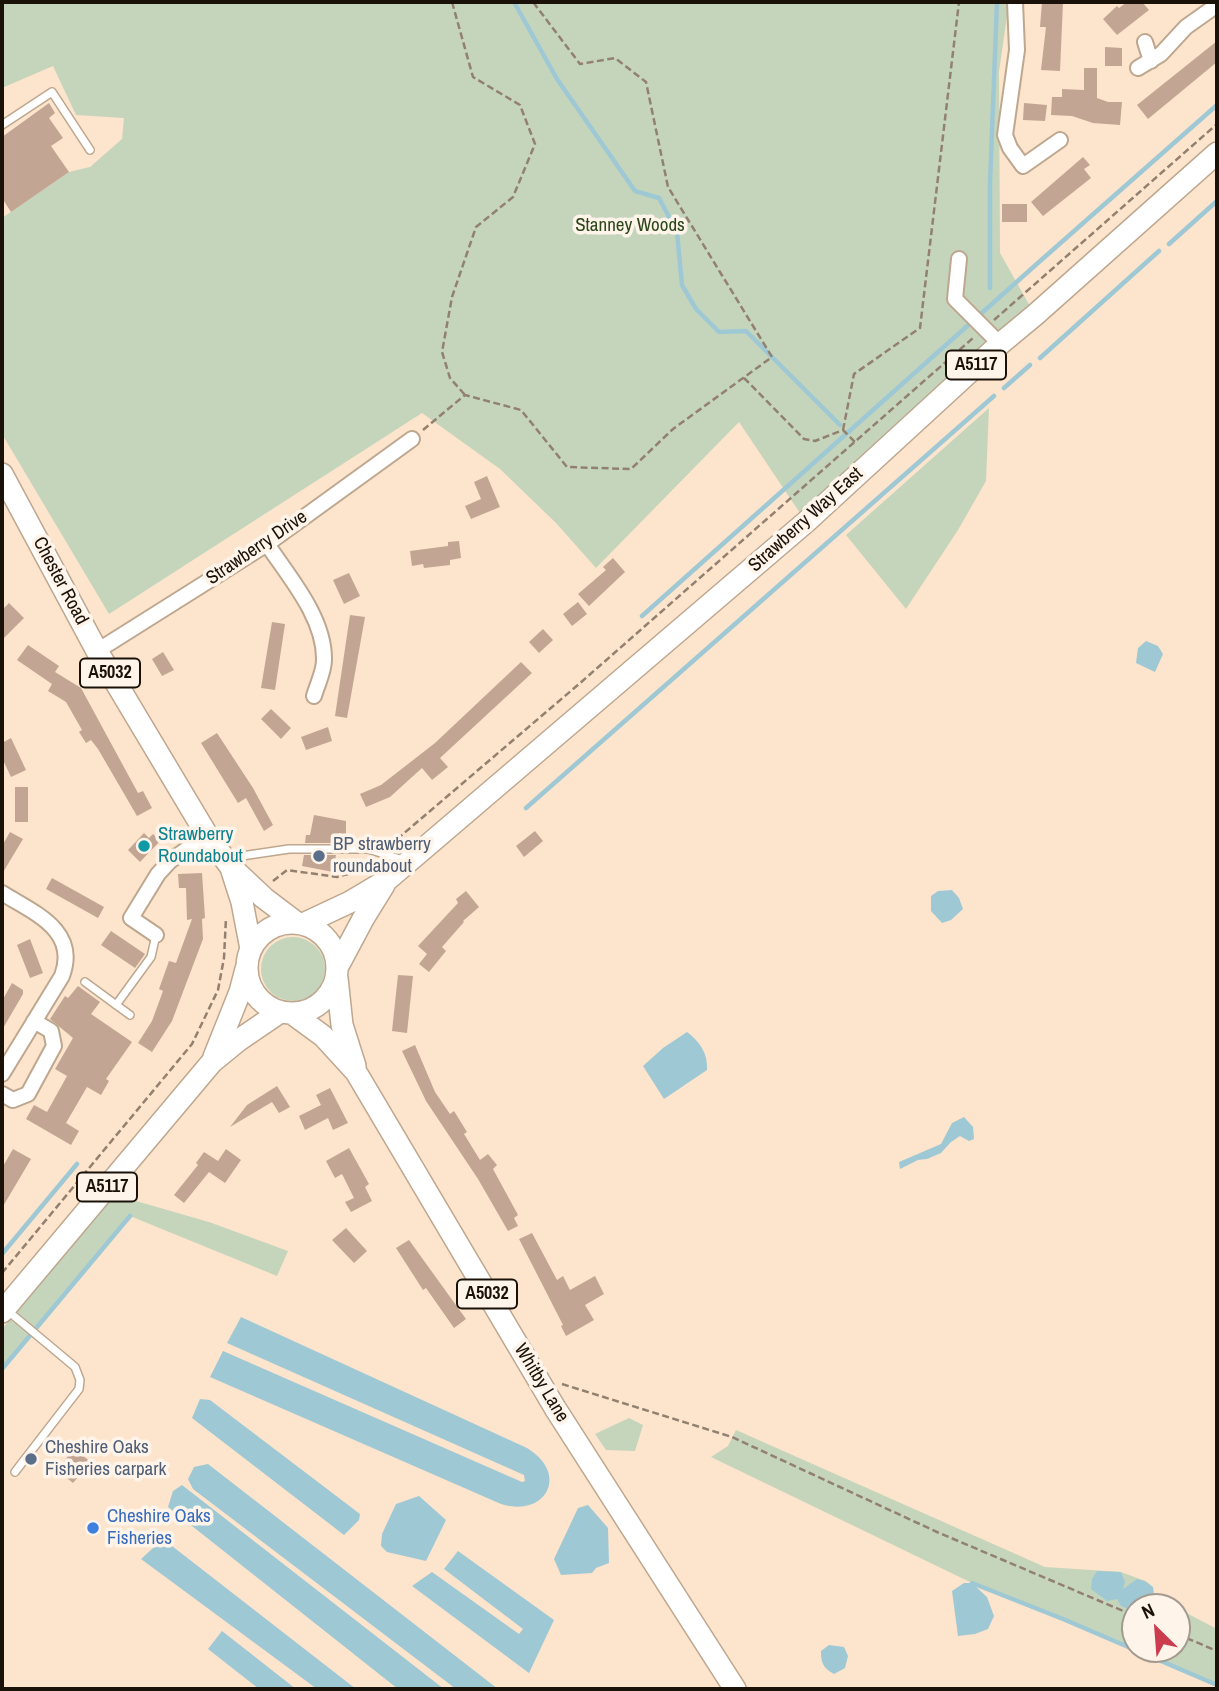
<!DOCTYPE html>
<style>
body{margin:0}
#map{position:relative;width:1219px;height:1691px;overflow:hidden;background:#fde4cc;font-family:"Archivo Narrow",sans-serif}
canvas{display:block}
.frame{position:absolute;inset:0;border:4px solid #1a1209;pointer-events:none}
.north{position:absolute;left:1121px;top:1593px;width:70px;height:70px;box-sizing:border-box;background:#fef4ea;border:2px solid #a39a90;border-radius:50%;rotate:335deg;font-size:19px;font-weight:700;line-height:28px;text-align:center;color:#1a1209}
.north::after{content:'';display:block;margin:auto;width:24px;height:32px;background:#cc3c4f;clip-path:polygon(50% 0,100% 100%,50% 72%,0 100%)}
</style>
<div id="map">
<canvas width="1219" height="1691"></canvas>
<div class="frame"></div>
<div class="north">N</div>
</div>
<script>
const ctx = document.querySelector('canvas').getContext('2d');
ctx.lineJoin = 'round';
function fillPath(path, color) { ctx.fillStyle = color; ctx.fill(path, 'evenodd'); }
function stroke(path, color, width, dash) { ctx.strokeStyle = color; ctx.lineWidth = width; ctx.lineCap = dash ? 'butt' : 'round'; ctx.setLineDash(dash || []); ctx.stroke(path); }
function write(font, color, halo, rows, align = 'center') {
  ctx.font = font + ' "Archivo Narrow",sans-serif'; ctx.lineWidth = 7; ctx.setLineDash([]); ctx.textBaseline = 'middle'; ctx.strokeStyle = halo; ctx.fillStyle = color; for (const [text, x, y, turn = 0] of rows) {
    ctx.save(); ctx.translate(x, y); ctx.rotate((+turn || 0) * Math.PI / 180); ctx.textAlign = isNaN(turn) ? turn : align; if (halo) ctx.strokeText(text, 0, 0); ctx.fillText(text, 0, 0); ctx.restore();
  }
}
fillPath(new Path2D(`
 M2,2H1009L999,72L1000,253L1035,315L806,522L739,422L596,568L556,523L500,469L422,413L109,614L2,434V218L69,172L90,167L122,139L124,118L76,115L53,66L2,88Z
 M989,408L986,481L958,530L906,609L846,535Z
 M261 969a32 32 0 1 1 64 0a32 32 0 1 1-64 0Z
 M113,1198L129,1199L209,1222L288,1251L277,1276L130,1216L2,1369V1329Z
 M629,1418L643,1425L635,1451L606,1450L595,1434Z
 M736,1430L1045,1567L1121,1572L1145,1581L1153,1587L1154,1596L1176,1607H1135V1649H1177V1608L1217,1629V1684L972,1583L711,1457L728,1446Z`), '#c5d5bc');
fillPath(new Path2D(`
 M1146,641L1158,646L1163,654L1155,672L1136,663L1138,648Z
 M952,890L959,898L963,909L951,920L942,923L931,911V896L938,891Z
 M687,1032C700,1042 708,1053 707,1070L664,1099L643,1066L663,1048Z
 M964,1117L973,1127L974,1139L969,1141L960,1136L951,1142L941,1153L927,1159L918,1160L900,1169L899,1162L941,1144L952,1123Z
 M241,1317L527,1448C570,1474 546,1518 501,1504L210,1377L223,1351L522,1482L525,1481L524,1475L227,1343Z
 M200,1399L210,1400L360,1514L359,1520L344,1535L192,1418Z
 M208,1464L498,1689H456L193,1489L188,1479L194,1467Z
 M182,1485L444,1689H398L168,1507L173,1491Z
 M419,1496L446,1520L426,1561L387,1552L381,1546L382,1534L396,1504Z
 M588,1505L608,1528L609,1563L596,1568L592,1573L561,1575L554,1559L578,1508Z
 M163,1539L356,1689H317L141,1559Z
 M458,1551L554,1620L529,1673L412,1586L432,1572L519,1634L523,1629L444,1569Z
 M1097,1571L1121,1572L1125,1582L1123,1589L1137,1579L1145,1581L1153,1587L1154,1596L1147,1607H1135V1612L1121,1606L1117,1599L1107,1601L1091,1589L1092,1579Z
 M964,1583H972L987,1597L994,1616L988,1629L975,1634L958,1636L952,1591Z
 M222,1631L296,1689H259L208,1649Z
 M829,1645L844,1647L848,1656L845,1668L834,1674C823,1668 821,1663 821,1651Z`), '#9fc8d5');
stroke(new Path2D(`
 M514,2L557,79L635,191L659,198L677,232L682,285L696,309L719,332L746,331L840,425
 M1169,244L1217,201
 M1039,262L1217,105
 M990,288V183L997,2
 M1040,358L1159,251
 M1004,388L1030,365
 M642,616L1039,262
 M526,808L994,396
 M2,1254L77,1164
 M2,1369L130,1216
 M972,1583L1063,1619L1217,1685`), '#9fc8d5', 4.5);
fillPath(new Path2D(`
 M1042,2H1063L1060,71L1041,70L1046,27H1040Z
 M1127,2H1142L1149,10L1117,35L1103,19L1117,6L1119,8Z
 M1217,41V62L1148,119L1137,105Z
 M1105,47L1122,48V66H1105Z
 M1084,68H1097V98L1108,102H1122L1120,125L1093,123L1072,116L1051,115L1052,97H1062V89L1084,90Z
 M49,103L55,113L49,118L63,138L51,146L69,172L11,212L2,198V137Z
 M1024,103L1047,105L1045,121L1023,120Z
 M1083,157L1090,165L1084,169L1091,178L1043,216L1031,202Z
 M1002,204H1027V222H1002Z
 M487,476L500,507L471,519L465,506L481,499L474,482Z
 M459,541L461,558L450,560V565L424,568L423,564L412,566L410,551L448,546V542Z
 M613,558L625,572L589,606L578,594L606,570L603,567Z
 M349,573L360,596L344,604L333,580Z
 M578,602L587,614L572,626L563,614Z
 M9,603L24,618L2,640V610Z
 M350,615L365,617L347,718L335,716Z
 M272,622L285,624L275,690L261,688Z
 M543,629L553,640L539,653L529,642Z
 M28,645L59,666L55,672L81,688L138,793L143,791L152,808L137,816L98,749L91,740L86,743L79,732L82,730L66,702L48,691L52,684L17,660Z
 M163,652L174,670L162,676L152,659Z
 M521,662L532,673L440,758L448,767L432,780L422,768L390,797L366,807L360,794L381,785L435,743Z
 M271,709L291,728L281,739L261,719Z
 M328,727L332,741L306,750L301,737Z
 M217,733L253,788L273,825L264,831L246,798L238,803L201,743Z
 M11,738L26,770L11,777L2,758V743Z
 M15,787H28V822H15Z
 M314,815L346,821V834L339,833L337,843H305L306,835H310Z
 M535,831L543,841L524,857L516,846Z
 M10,832L23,839L2,874V846Z
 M144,833L149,838L153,834L160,841L140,862L128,850Z
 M304,855H336L333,872L302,866Z
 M202,873L205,918L202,919L203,939L172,1021L152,1052L138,1043L152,1021L163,991L159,989L169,961L176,963L192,919L187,920L186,888H179L178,874Z
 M52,878L104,907L98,918L46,889Z
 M466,891L479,907L463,921L464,922L442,947L446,951L429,972L419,964L427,954L418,946L458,903L456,899Z
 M111,931L145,954L135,968L101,945Z
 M30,939L43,973L30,978L17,945Z
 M398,975L413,976L407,1033L392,1031Z
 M12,983L23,990V994L2,1030V1001Z
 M78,986L100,1002L91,1014L132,1042L106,1079L109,1081L101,1095L87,1087L66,1123L79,1131L71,1145L26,1119L34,1105L47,1112L67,1076L55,1069L73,1038L50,1019L65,996L68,998Z
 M415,1045L435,1092L450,1114L454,1111L467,1132L464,1134L480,1160L488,1154L497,1165L493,1169L518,1215L514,1218L518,1226L508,1231L478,1179L426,1101L402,1051Z
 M277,1086L290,1107L279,1113L272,1102L230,1127L247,1105Z
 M330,1088L348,1123L333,1130L328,1118L305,1130L299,1116L321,1105L316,1095Z
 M349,1148L369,1184L365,1187L372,1201L351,1212L345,1202L354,1198L342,1174L335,1178L326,1161Z
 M13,1149L31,1159L2,1208V1168Z
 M226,1149L241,1160L225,1183L209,1172L184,1203L174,1195L198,1165L196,1163L204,1152L218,1161Z
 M346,1228L367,1251L354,1263L332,1240Z
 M532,1233L557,1280L563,1276L570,1290L595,1276L604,1294L585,1305L594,1320L566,1336L561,1326L563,1325L519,1239Z
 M409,1240L466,1319L454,1328L426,1288L423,1290L396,1248Z
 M74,1449L91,1462L73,1483L57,1470Z`), '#c2a693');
const service = new Path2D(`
 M2,125L52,92L90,150
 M228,858L289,849H368L403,860
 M85,982L130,1015
 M116,1005L151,957L156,935
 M8,1311L75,1367L80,1380L79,1389L15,1472`);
const minor = new Path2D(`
 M1015,2L1017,50L1005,135L1010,148L1023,166L1060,140
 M1145,42L1151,61
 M1138,68L1161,54L1186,27L1217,5
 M959,259L955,299L1000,344
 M267,544C289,577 325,618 324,660C324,672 317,685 314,696
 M97,651L267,544L412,439
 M2,893C34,913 79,930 62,976L2,1074
 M156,935L131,918L158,874L170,861L207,835
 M2,1094L13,1100L28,1094L54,1046L51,1031L34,1021`);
const primary = new Path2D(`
 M2,474L97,651L207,835L230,866L264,898L297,923
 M232,871L242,902L251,949
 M247 968a45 45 0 1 1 90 0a45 45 0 1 1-90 0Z
 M303,924L350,902L387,880L806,522L1000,344L1035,315L1217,153
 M338,966L363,919L384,885
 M337,978L342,1025L355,1066
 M293,1014L323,1036L356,1072L555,1408L735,1689
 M214,1057L240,992L246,969
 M2,1312L212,1062L239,1040L280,1012`);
stroke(service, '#bea78f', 10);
stroke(minor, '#bea78f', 18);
stroke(primary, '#bea78f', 24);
stroke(new Path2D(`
 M452,2L473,77L520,105L535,144L513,197L476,227L452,297L442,352L450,378L465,395
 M994,320L1217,124
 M744,378L804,439L815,441L843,430L855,442
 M423,430L465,395L521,410L567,467L631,469L673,429L772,357L668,187L646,82L615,58L580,64L533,2
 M843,430L854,374L920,328L959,2
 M389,846L579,684L973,338
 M273,881L287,870L337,877L348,874L370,860
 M2,1273L192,1044L218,990L224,958L226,918
 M562,1384L732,1437L937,1532L1135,1616
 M1177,1634L1217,1651`), '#928170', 2.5, [7, 3.5]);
stroke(service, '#fff', 7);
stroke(minor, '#fff', 14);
stroke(primary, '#fff', 21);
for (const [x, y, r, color] of [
 [144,846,7,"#0f9aa8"],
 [319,856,7,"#5c6f8a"],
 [31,1459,7,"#5c6f8a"],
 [93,1528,7,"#3f7fe0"]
]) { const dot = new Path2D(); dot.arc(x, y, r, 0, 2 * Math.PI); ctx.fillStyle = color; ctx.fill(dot); stroke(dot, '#fef4ea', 2.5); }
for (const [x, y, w] of [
 [976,365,60],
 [110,673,60],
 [107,1187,60],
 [487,1294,60]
]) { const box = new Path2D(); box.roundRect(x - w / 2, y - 14.5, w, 29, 5); ctx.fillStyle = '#fef4ea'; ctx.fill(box); stroke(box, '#1a1209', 2); }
write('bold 18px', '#1a1209', null, [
 ["A5117",976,365],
 ["A5032",110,673],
 ["A5117",107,1187],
 ["A5032",487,1294]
]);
write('19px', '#2c471a', '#fef4ea', [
 ["Stanney Woods",630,226]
]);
write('19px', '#1a1209', '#fef4ea', [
 ["Strawberry Way East",806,520,-42],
 ["Strawberry Drive",257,548,-34],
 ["Chester Road",60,581,62],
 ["Whitby Lane",541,1383,59]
]);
write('19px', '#0d838f', '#fef4ea', [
 ["Strawberry",158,835],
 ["Roundabout",158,857]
], 'left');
write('19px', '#4e5e75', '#fef4ea', [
 ["BP strawberry",333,845],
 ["roundabout",333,867],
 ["Cheshire Oaks",45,1448],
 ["Fisheries carpark",45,1470]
], 'left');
write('19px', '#366cbe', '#fef4ea', [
 ["Cheshire Oaks",107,1517],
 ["Fisheries",107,1539]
], 'left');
</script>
